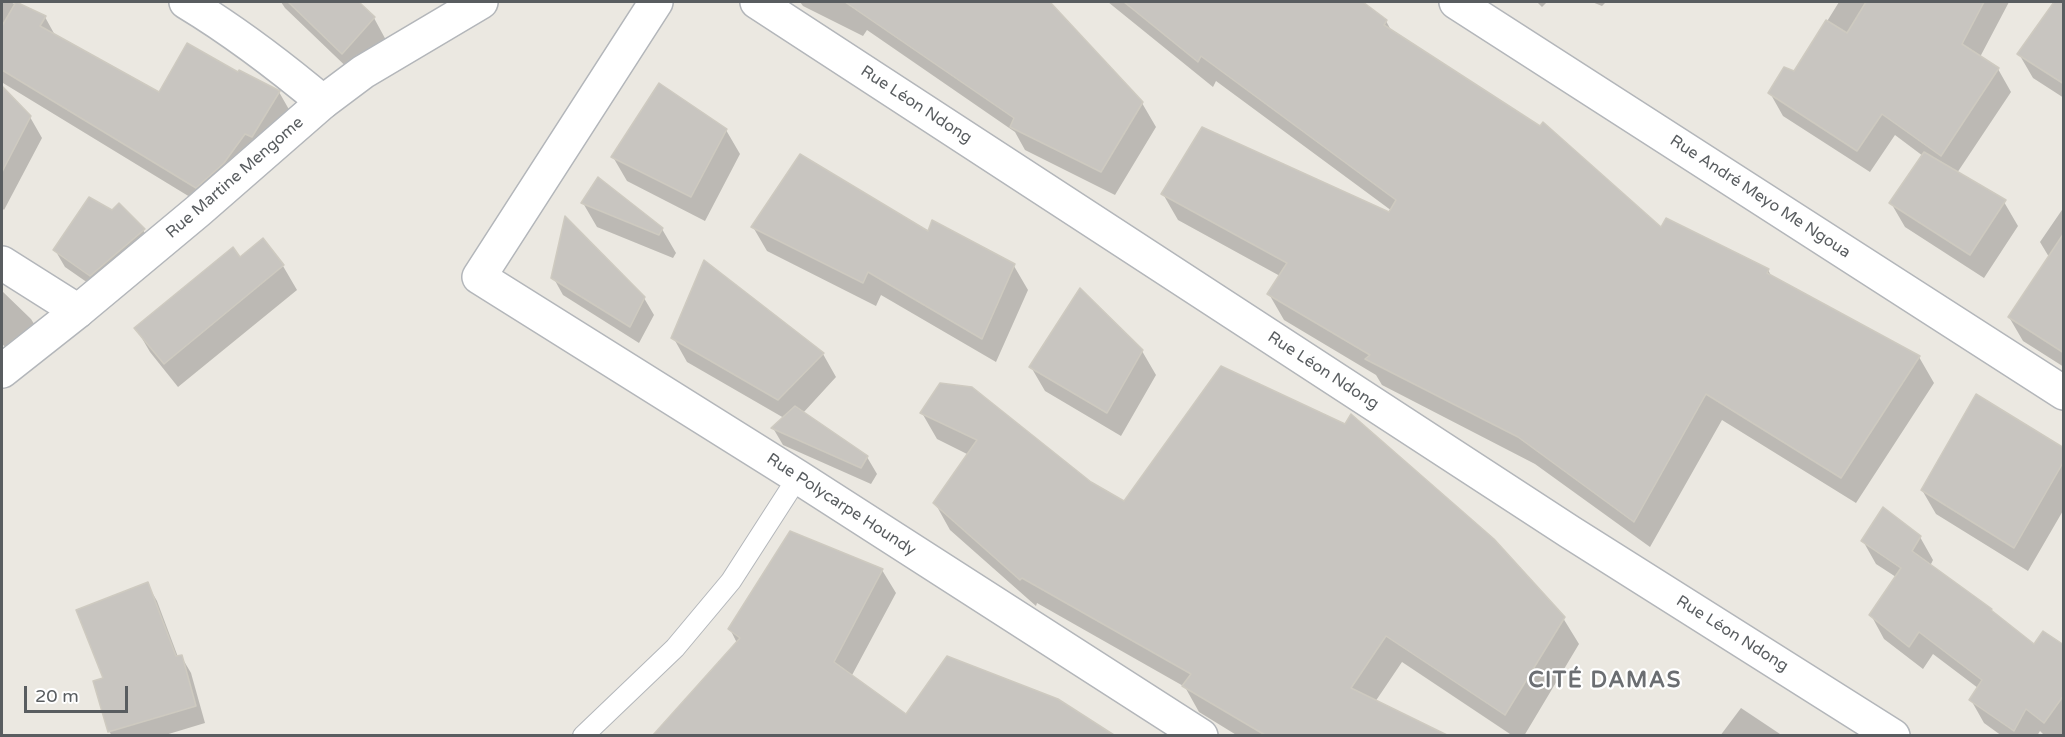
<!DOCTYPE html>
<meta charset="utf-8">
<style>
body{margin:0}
#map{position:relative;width:2065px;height:737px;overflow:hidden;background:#ebe8e1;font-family:"Varela Round",sans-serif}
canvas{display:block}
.frame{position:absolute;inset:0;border:3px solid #595d60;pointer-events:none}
.scale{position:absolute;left:24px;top:686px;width:104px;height:27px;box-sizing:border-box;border:3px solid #595d60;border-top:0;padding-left:8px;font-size:18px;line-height:21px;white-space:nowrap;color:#595d60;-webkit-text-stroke:4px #fff;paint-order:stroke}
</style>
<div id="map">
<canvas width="2065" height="737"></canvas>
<div class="frame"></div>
<div class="scale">20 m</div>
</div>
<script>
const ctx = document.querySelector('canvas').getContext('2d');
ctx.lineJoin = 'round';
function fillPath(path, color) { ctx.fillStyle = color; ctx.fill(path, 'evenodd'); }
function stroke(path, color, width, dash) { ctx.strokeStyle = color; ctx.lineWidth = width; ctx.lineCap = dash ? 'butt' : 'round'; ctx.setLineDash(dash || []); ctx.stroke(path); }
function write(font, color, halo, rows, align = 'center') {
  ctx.font = font + ' "Varela Round",sans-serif'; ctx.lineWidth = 4.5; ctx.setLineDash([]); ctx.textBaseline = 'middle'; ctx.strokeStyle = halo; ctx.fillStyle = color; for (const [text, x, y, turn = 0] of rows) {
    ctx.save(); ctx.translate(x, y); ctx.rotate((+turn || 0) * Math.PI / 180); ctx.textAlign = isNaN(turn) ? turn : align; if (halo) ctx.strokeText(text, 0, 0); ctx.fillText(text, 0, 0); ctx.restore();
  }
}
fillPath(new Path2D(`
 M2,2H10L45,17L56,37L159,94L238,74L279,92L291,113L208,208L3,83L2,85Z
 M281,2H359L374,18L387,42L357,77L285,8Z
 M800,2H1039L1060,15L1142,103L1156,127L1115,195L1025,150L1015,132L867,30L863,36L803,6Z
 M1108,2H1360L1386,21L1392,32L1661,229L1768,270L1772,277L1919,357L1934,383L1856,503L1722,420L1650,547L1535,464L1382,385L1376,375L1284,320L1269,294L1280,276L1178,220L1163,194L1390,213L1392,211L1216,81L1213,87Z
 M1537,2H1547L1542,7Z
 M1592,2H1606L1602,6Z
 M1839,2H2009L1980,57L1998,69L2011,92L1957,173L2004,202L2018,226L1984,278L1905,227L1891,203L1923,156L1895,135L1870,172L1783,116L1770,93L1795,73Z
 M2064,15V98L2033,78L2019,54Z
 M2,89L30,117L42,138L4,210L2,208Z
 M726,130L740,154L705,221L627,181L613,157Z
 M583,203L662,229L676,253L673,258L597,227Z
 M2064,207V367L2023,341L2009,317L2049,257L2040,242Z
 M753,227L929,233L1014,266L1028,290L996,362L881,295L876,306L767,251Z
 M143,230L153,247L101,292L65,267L55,250Z
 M262,241L283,266L297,290L178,387L150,352L136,328L240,259Z
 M553,277L644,298L654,315L639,343L563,295Z
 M2,291L31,319L41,335L17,357L2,344Z
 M673,337L823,354L836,377L803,413L867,457L877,474L871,484L783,445L773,428L784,418L687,362Z
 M1142,351L1156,375L1121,436L1045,391L1031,367Z
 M922,413L1090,483L1125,503L1563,618L1579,644L1524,736H1513L1402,662L1375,702L1444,736H1238L1199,712L1185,687L1037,603L1036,606L950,530L935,503L969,455L937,439Z
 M2064,450V509L2028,571L1936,514L1922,490Z
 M1920,537L1933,560L1930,566L2034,646L2064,647V736H2045L2040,731L2037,736H2002L1984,723L1971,700L1978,688L1933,654L1923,669L1884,639L1871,615L1896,577L1876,564L1863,541Z
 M882,570L896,593L851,677L906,716L1057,700L1112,736H655L737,643L730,629Z
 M147,584L157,601L178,657L181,656L191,673L205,723L162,736H112L109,731Z
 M1741,708L1783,736H1720Z`), '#0003');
const building = new Path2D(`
 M16,2L46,16L40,26L159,92L187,43L238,72L239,70L280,91L252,137L245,134L224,163L196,188L2,70V26Z
 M288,2H359L375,17L342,54Z
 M845,2H1050L1143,102L1101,172L1010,127L1014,118Z
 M1124,2H1363L1387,20L1384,25L1540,126L1543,122L1661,227L1666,218L1769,269L1767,273L1920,356L1841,478L1706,394L1634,522L1518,437L1365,359L1370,355L1267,294L1287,263L1161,194L1202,127L1389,212L1396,200L1201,56L1198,62Z
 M1866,2H1984L1962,44L1999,68L1941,156L1882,114L1857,151L1768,93L1784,67L1794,71L1826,20L1847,33Z
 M2054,2H2064V84L2017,54Z
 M659,83L727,129L691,197L611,157Z
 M2,86L31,116L2,172Z
 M1924,152L2006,200L1970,255L1889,203Z
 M800,154L928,231L932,220L1015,264L982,339L868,272L863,283L751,227Z
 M598,177L663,228L659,235L581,203Z
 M89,197L112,210L119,203L145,229L90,276L53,250Z
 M565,216L645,297L630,327L551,278Z
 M2064,233V353L2008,317Z
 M263,238L284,265L164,364L134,328L233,247L240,257Z
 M704,260L824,353L778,400L671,338Z
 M1080,288L1143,350L1107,413L1029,367Z
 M1221,366L1345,424L1351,414L1494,539L1565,617L1505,715L1386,636L1351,688L1447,735H1265L1182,686L1191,674L1022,578L1020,580L933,503L977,440L920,413L940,383L972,387L1091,482L1124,501Z
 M1976,394L2064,448V461L2014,548L1921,490Z
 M795,406L868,456L861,468L771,428Z
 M1883,507L1921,536L1912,551L1992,609L1991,610L2034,644L2043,631L2064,645V695L2044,723L2026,709L2014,731L1969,700L1982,680L1919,632L1909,647L1869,615L1901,568L1861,541Z
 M790,531L883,569L834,662L906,714L947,656L1058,699L1114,735H653L740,638L728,629Z
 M148,582L176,656L182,655L196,706L108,732L93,681L103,678L76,610Z`);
fillPath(building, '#c8c5c0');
stroke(building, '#cecac0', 1.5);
const service = new Path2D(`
 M583,736L675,648L731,581L798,477`);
const minor = new Path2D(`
 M186,2C234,31 280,66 323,102
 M656,2L479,277L798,477L1201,736
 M757,2L1570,532L1893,736
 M1456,2L2064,393
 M2,263L78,311`);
const tertiary = new Path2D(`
 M2,371L78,311L198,211L323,102L363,72L481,2`);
stroke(service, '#b3b6ba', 22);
stroke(minor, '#b3b6ba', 36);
stroke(tertiary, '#b3b6ba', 36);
stroke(service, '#fff', 20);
stroke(minor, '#fff', 33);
stroke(tertiary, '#fff', 33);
write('16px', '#595d60', '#fff', [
 ["Rue Léon Ndong",916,105,33],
 ["Rue Martine Mengome",235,178,-41],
 ["Rue André Meyo Me Ngoua",1760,197,33],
 ["Rue Léon Ndong",1323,371,33],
 ["Rue Polycarpe Houndy",841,505,33],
 ["Rue Léon Ndong",1732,634,32]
]);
ctx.letterSpacing = '1.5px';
write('bold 22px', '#6b6e72', '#fff', [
 ["CITÉ DAMAS",1605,681]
]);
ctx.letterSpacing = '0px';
</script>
